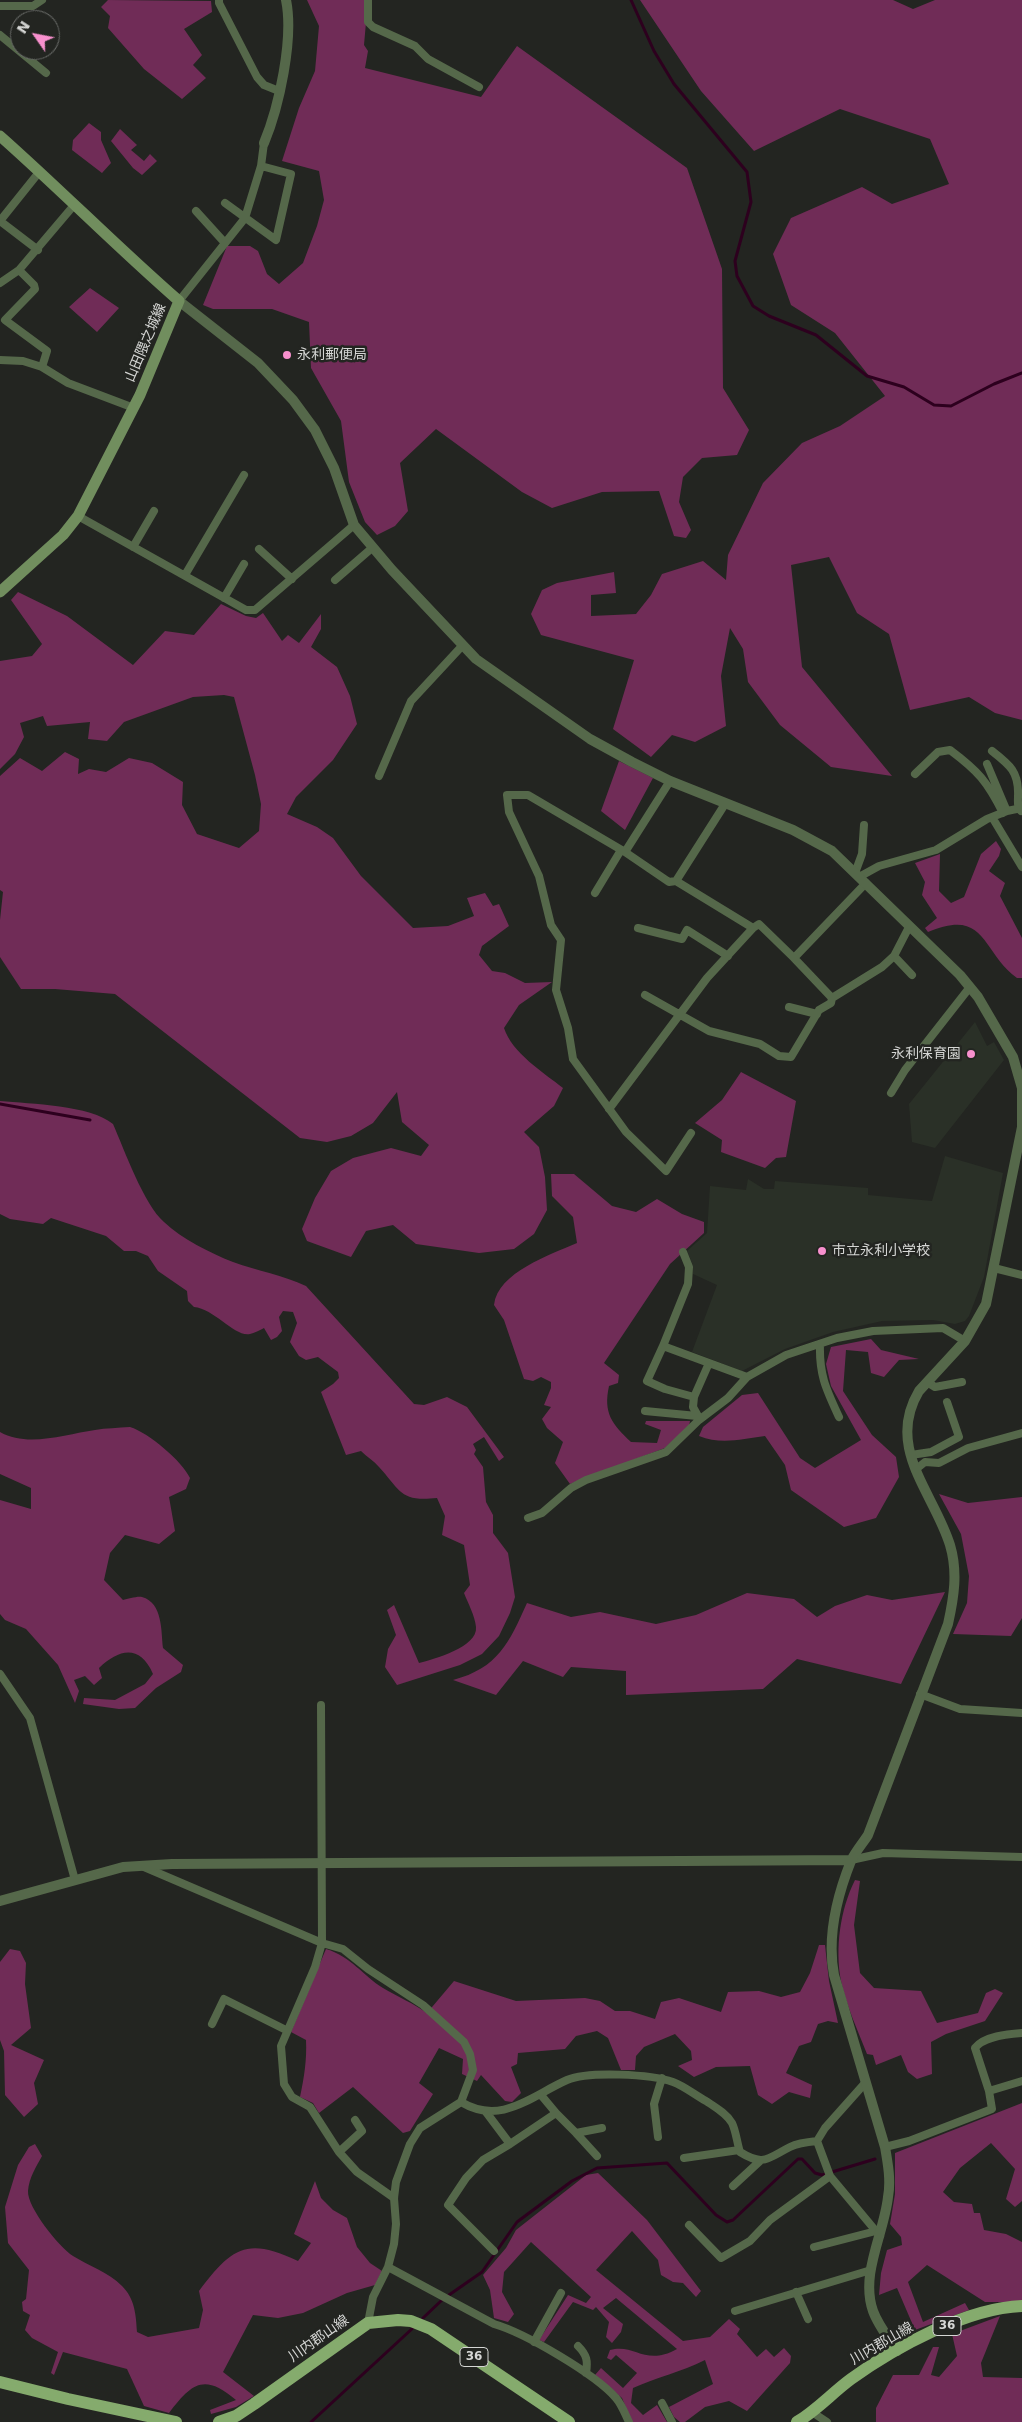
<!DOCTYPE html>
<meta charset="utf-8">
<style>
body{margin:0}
#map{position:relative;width:1022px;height:2422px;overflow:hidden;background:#232521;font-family:"DejaVu Sans",sans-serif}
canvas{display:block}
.north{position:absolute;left:10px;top:10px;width:50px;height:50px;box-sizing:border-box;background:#232521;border:1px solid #6a6c69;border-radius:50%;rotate:303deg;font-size:14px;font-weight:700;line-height:20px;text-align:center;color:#d5d6d4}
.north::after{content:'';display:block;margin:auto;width:18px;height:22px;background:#f790cd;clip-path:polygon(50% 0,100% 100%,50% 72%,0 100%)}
</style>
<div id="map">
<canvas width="1022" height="2422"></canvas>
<div class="north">N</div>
</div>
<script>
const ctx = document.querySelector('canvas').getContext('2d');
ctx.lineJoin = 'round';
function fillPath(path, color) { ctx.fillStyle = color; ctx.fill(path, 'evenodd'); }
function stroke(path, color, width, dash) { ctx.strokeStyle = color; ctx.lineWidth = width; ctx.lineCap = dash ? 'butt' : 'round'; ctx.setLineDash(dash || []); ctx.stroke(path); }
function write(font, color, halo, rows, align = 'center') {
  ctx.font = font + ' "DejaVu Sans","Noto Sans JP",sans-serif'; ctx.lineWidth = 5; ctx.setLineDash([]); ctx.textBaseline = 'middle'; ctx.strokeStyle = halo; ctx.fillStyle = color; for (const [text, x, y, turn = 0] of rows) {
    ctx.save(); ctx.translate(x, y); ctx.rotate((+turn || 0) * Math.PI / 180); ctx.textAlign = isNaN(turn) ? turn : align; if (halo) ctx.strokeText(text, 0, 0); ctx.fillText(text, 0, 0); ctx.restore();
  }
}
fillPath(new Path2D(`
 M975,1022L987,1046L994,1042L1004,1060L935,1148L912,1142L909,1104Z
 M945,1156L1003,1173L984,1277L969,1316L965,1321L955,1324L933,1320L882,1321L833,1332L785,1349L742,1371L692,1352L717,1285L693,1274V1266L687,1251L707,1233L710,1186L746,1190L748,1179L764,1189H774L775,1181L868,1188V1195L932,1201Z`), '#2a3027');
fillPath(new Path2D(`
 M108,0L211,1L212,12L184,29L202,55L193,65L206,78L182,99L144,69L108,28L110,16L101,7Z
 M307,0H368L364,45L368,51L365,68L481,97L517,46L687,168L722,269L723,388L749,430L737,455L702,458L683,477L679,502L691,530L686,538L674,536L659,491L602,492L552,508L522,492L436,429L400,463L408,511L395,526L377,535L365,522L349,482L341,421L311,368L309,322L272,309H213L203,305L227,246H250L258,251L267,274L279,284L303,263L317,226L324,200L319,171L282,161L299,108L315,71L319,26Z
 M640,0H893L913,9L935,0H1022V720L995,713L969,697L910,710L889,634L857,613L829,557L791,565L802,667L892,776L831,767L780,725L748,682L743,649L730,628L721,676L726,726L695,742L672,735L651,757L613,729L634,660L541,635L531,614L542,590L557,583L614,572L616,593L591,595V616L636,614L651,595L662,574L703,561L726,580L728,555L763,483L802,443L840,426L885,396L835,333L791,305L773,254L791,218L862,187L892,204L949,184L930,139L840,109L754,151L701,91Z
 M89,123L101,132V140L111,163L102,173L72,150L73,140Z
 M120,129L137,145L131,150L144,161L150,154L157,161L142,175L133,168L111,141Z
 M90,288L119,308L97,332L69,307Z
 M18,592L67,616L133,665L165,631L194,635L221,604L246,616L256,618L263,613L282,641L288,635L299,643L321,614V629L311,647L337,667L350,696L357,724L333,760L296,797L287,814L317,827L333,838L361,876L413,928L448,926L474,916L467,898L485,893L493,906L499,904L509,926L482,946L479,955L492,971L505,973L525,983L552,982L519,1005L504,1028C512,1053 543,1072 563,1088L554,1106L524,1132L539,1147L545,1177L547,1210L534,1234L514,1249L479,1253L416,1244L393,1225L366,1231L351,1257L307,1241L302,1229L315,1198L331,1171L353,1158L391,1148L421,1156L429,1145L402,1122L397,1092L373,1123L351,1136L327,1142L300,1138L115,994L55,989H21L0,957V920L3,892L0,890V776L20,758L42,771L65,752L79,759L78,774L89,769L106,772L129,758L152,763L183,782L182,805L197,834L239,848L259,831L261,804L255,775L234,697L224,695L193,697L124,722L107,741L88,739L90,722L47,726L43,716L20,723L24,737L15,754L0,769V661L32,656L42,644L11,600Z
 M619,761L653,778L625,830L601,811Z
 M996,841L1001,849L999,856L989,871L1005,883L1000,896L1022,938V978H1017C981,952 987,907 928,932L925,928L937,918L922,895L925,882L915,863L940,854L939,891L951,903L964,897L981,854Z
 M741,1072L796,1101L786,1157L776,1158L765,1168L721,1152L722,1140L695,1123L722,1100Z
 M0,1101C31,1104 90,1105 113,1124C124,1149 144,1205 164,1222C182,1239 210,1253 233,1262C258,1271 283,1275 306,1286L414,1404L424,1405L447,1397L467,1407L504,1457L499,1461L484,1437L473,1444L476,1450L474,1454L483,1467L486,1502L493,1515V1533L508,1553L515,1597L510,1613L499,1636L482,1654L460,1665L397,1685L385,1667L388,1649L396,1635L387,1610L394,1605L419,1663C434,1659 478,1647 476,1627C475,1616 468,1603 464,1593L470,1585L464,1545L442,1535L445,1516L437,1498C400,1502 401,1491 379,1467C374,1461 367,1457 361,1451L346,1455L321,1392L333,1384L339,1378L338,1372L318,1357L306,1360L299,1356L290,1342L297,1323L293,1312L283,1311L279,1317L282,1331L277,1337L271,1340L264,1328C260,1330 254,1333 250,1334C234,1337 215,1309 194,1307L188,1301L187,1291L158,1271L148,1256L136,1251H124L106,1236L51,1218L43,1224L10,1219L0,1214Z
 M551,1174H574L612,1206L636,1212L657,1199L682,1214L704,1222V1233L670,1264L604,1363L619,1375L618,1383L609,1386C603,1413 612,1424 631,1442L657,1443L661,1430L645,1424L646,1421H690L689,1426L665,1448L570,1484L555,1463L563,1442L547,1428L542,1419L551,1407L544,1405L551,1388V1382L541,1377L533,1381L524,1379L504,1320L494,1305C498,1272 550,1255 577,1243L573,1217L552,1196Z
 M871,1339L881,1350L919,1359L899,1360L884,1377L871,1373L868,1352L846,1350L843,1391L872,1435L896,1457L899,1477L876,1518L844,1527L791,1490L785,1465L765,1436C742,1439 721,1445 699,1436L703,1427L742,1395L758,1393L800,1458L815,1468L861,1440L831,1386L826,1364L831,1347Z
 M130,1427C149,1433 182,1461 190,1478L186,1489L169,1497L175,1531L159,1544L125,1535L110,1553L104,1580L123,1600C128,1599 137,1596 142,1597C163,1603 161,1631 163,1648L183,1665L181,1672L156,1688L135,1708L119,1709L83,1704L84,1698L115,1700L145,1684L153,1674C140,1644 119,1649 99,1668L102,1678L94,1685L85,1676L74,1680L79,1691L75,1703L58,1665L26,1629L5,1620L0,1614V1500L31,1509V1488L0,1474V1432C28,1448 66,1434 95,1430C106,1428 118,1428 130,1427Z
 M939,1494L968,1503L1022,1497V1618L1011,1636L953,1634L967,1603L969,1576L961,1534Z
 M945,1592L901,1684L797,1659L763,1689L626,1695V1671L571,1667L563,1677L523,1661L496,1695L453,1680C498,1668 509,1643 527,1603L571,1617L600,1612L656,1624L696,1615L747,1593L794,1599L817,1617L835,1606L867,1595L892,1600Z
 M855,1880L860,1881L854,1925L860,1973L874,1988L921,1991L937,2023L978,2013L986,1993L995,1989L1003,1993L985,2021L946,2034L931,2042L932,2074L917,2079L908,2072L901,2055L876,2065L873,2055L867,2054C858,2031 846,2005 841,1981C835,1948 840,1910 855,1880Z
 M819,1945H825L829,1981L838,2023L828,2021L818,2024L811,2042L799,2046L786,2073L812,2085L810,2098L789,2092L772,2104L758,2095L750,2066L716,2067L694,2077L678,2066L692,2060L691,2051L675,2034L644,2047L636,2056L635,2070H621L608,2038L597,2031L576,2036L565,2049L518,2053L517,2064L511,2067L521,2093L512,2102L505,2101L481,2075L477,2081L462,2074L463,2059L439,2048L419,2083L433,2094L410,2131L403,2133L353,2087L319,2113L313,2103L300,2097C304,2078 307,2060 306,2040L291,2032L326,1949C352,1957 362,1975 383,1988C398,1997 413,2003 427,2013L454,1981L516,2001L585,1998L600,2001L615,2011H630L655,2019L661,2002L679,1998L721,2012L728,1992L759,1991L781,1997L800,1992L810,1973Z
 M10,1949L20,1951L26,1963L25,1984L31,2028L11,2045L44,2060L34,2083L38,2104L24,2117L5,2095L4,2051L0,2040V1962Z
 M1022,2103V2201L1015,2207L1006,2199L1015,2169L991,2143L960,2168L943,2192L954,2202L972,2204L974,2213H980L984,2230L1006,2234L1022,2242V2302H985L927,2265L908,2282L923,2322L965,2303L969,2310L915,2330L897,2288L879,2295L881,2273L887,2250L902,2245L901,2237L890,2224L895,2194V2153Z
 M35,2144L42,2156C36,2167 29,2178 28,2191C27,2207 59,2247 73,2256C89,2266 108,2272 122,2286C135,2299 136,2315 137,2332L148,2337L199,2328L203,2310L199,2291C232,2247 247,2237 298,2261L311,2243L294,2234L315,2181L321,2198L333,2210L347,2218L357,2247L370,2263L382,2271L375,2285L347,2293L303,2313L278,2318L253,2315L223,2372L254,2396L236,2407L211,2414L210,2410L236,2400C204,2373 192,2383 169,2413L144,2406L127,2369L63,2352L54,2375L51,2373L58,2352L32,2338L25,2330L30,2315L23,2311L22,2302L26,2299L29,2270L8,2243L5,2207L18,2165L29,2147Z
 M598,2173L647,2220L701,2291L696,2297L683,2283L673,2282L661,2275L658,2260L632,2231L596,2270L683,2341L710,2337L729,2319L740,2329L737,2334L757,2357L766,2349L774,2357L784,2348L791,2356L790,2363L747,2411L729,2401L705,2407L685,2422H680L674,2417L669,2407L713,2384L705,2360C681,2372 657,2377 633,2388L631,2403L643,2415L657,2405L667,2422H632L622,2398L595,2375L601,2368L623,2388L637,2373L616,2355L611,2360L607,2358L610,2350C635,2343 645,2367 677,2349L616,2298L603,2308L623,2324L621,2332L612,2343L606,2337L609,2322L596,2307L593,2310L573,2302L544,2342L539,2340L568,2295L586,2303L591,2297L531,2242L504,2272L502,2292L514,2314L508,2322L494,2318L490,2290L483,2275L506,2248L516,2230L586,2175Z
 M1000,2316L981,2363L983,2377L1022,2378V2422H876V2408L893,2375H919L933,2347H939L931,2375L939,2377L957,2356L952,2334Z`), '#702c57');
stroke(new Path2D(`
 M631,0L654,51L674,84L747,172L751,202L735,261L737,276L753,306L769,316L816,335L867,376L904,387L934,405L951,406L994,384L1022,373
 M0,1104L90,1120
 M449,2295L482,2272L517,2222L572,2181L597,2168L667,2163L716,2215L727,2222L733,2220L798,2159H802L815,2173L822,2175L875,2159
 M423,2318L442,2300
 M311,2422L414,2327`), '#2d001e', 3);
stroke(new Path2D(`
 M219,0V3L257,77L264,85L279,91
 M368,0V22L373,27L415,46L428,59L479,87
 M0,6H33L42,0
 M0,35L46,73
 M225,203L276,240L291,174L261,166
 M196,211L225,243
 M0,221L40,171
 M0,221L38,250
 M19,270L75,204
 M0,283L19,270L34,285L35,289L5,320L47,351L42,367L68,383L134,408
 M179,301L245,218L261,166L264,143
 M0,360L23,361L42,367
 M78,516L246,610H255L354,525
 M133,547L154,511
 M259,549L292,579
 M185,575L244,475
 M335,580L372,548
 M224,598L244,564
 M992,751C1010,765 1019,772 1018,796C1018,802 1017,806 1021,811
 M987,764L1006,809
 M915,774L938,752L950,750C978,771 987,781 1003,813
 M379,776L411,701L462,646
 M992,817L1022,867
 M625,852L670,781
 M855,873L862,854L864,825
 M859,877L879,866L936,850L987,819L1007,811L1022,808
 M676,881L753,928L759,924L794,958L866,883
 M595,893L621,850
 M638,928L682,939L687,930L728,956
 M894,956L912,975
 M794,958L832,998
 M645,995L709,1031L760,1044L779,1056L791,1057L819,1010L831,1003L832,998L882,967L894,956L909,927
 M789,1007L817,1014
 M891,1093L905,1070L970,987
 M609,1109L707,978L753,928
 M691,1133L666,1171L626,1132L573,1059L568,1028L556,990L561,940L551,925L539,876L509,812L507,795H528L625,852L669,882L676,881L725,804
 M683,1252L689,1267L688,1284L663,1346L747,1377L786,1355L837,1338L873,1331L943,1328L965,1341
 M994,1268L1022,1275
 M820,1344C819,1375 826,1389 839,1417
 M663,1346L647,1381L665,1389L694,1397L709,1363
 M927,1382L935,1387L962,1382
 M694,1397L693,1407L699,1418
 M645,1411L697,1416
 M911,1455L931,1452L959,1437L947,1402
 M915,1470L925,1462L939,1463L968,1448L1022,1433
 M528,1518L542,1513L571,1488L586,1480L666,1452L699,1420L728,1398L747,1377
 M0,1674L30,1718L75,1880
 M920,1694L960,1709L1022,1713
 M321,1705L322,1943L315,1967L281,2046L284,2084L292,2097L310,2107L339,2152L357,2172L394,2198
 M851,1860L883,1853L1022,1857
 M144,1867L322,1943L343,1949L368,1969L423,2005L464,2042L470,2054L473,2070L461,2102L420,2128L410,2144L396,2182L394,2198L396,2224L394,2244L388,2267L373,2297L368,2323
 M212,2024L224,1999L286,2030
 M989,2091L1022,2081
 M461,2102C501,2126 531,2096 567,2080C588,2071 651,2074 673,2082C684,2086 695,2095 706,2101C715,2107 726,2113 732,2123C736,2131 737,2143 740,2152C764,2167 768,2158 790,2147C798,2143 807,2142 817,2141
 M486,2112L510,2144L556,2113L541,2095
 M556,2113L576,2133L602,2128
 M576,2133L597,2156
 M658,2137L654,2104L662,2078
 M817,2141L830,2176L880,2236
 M817,2141L825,2128L866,2082
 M885,2147L909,2141L992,2109L989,2091L975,2048C984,2036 1008,2034 1022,2033
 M339,2152L362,2131L355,2120
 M684,2158L739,2150
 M733,2186L760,2161
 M689,2225L721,2258L750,2241L770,2220L830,2176
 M814,2247L876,2231
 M494,2251L448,2205L466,2178L483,2160L510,2144
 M388,2267L494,2324C525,2333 595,2374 616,2398C622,2405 625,2414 629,2422
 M796,2292L808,2319
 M735,2311L871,2270
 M534,2342L561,2293
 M578,2346C587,2355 588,2361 586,2373
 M662,2403L672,2422
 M812,2412L827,2422`), '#55684a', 8);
stroke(new Path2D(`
 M264,143C279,107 294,39 286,0
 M179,301L258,363L293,400L315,430L334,468L354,525L392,570L476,659L590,739L632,762L670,781L793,830L832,851L960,975L978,997L1013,1057L1022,1088V1127L986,1304L965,1341L919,1391C885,1448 934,1493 950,1545C958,1572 954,1597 948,1624L868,1835C863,1843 855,1852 851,1861C837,1896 827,1938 834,1975L885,2147C888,2164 891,2181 888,2197C884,2234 860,2274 873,2311C878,2325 889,2339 897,2351
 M0,1901L123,1867L172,1864L851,1860`), '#55684a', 10);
stroke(new Path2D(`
 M0,136C61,190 118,248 179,301L140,395L78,516L63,535L0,592`), '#718e5e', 11);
stroke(new Path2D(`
 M0,2382L68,2399L176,2422
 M219,2422L236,2416L254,2404L368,2323L398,2320L411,2321L431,2329L569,2422
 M797,2422C817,2410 832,2393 851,2379C895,2347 967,2308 1022,2306`), '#85ab6d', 12);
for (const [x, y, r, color] of [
 [287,355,5,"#f790cd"],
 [971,1054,5,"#f790cd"],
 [822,1251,5,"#f790cd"]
]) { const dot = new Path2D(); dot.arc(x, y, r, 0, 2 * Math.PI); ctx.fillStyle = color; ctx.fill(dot); stroke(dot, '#232521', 2); }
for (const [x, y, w] of [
 [947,2326,28],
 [474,2357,28]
]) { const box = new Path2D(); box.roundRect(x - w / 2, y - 9.5, w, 19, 4); ctx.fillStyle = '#232521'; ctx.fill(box); stroke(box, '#d5d6d4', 1); }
write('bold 12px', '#d5d6d4', null, [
 ["36",947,2326],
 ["36",474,2357]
]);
write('14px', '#d5d6d4', '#232521', [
 ["山田隈之城線",146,343,-67],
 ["川内郡山線",319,2339,-35],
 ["川内郡山線",882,2344,-30]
]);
write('14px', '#d5d6d4', '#232521', [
 ["永利郵便局",297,355],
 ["永利保育園",961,1054,"right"],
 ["市立永利小学校",832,1251]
], 'left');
</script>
